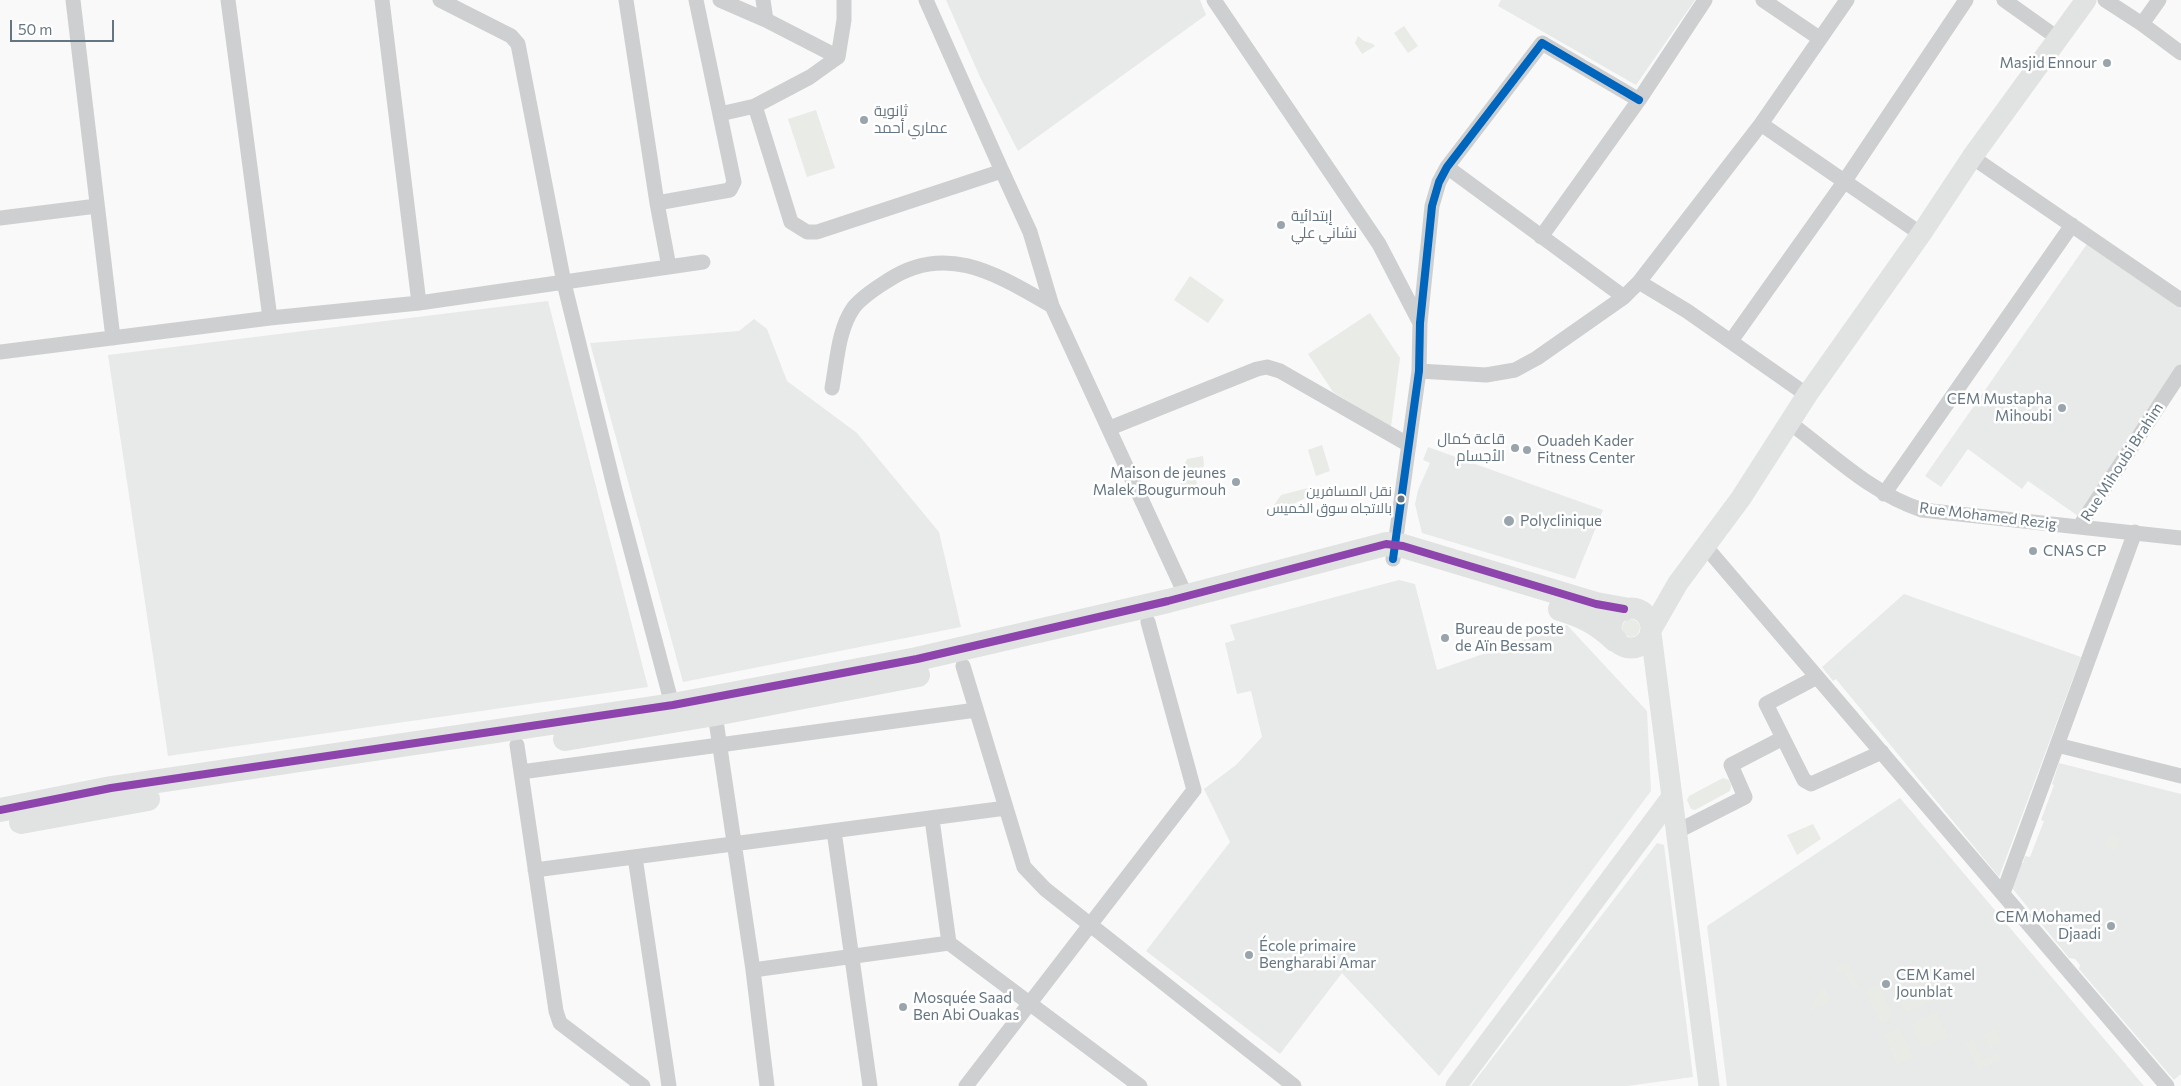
<!DOCTYPE html>
<meta charset="utf-8">
<style>
body{margin:0}
#map{position:relative;width:2181px;height:1086px;overflow:hidden;background:#f9f9f9;font-family:Commissioner,sans-serif}
canvas{display:block}
.scale{position:absolute;left:10px;top:20px;width:104px;height:22px;box-sizing:border-box;border:2px solid #657683;border-top:0;padding-left:6px;font-size:15px;line-height:18px;white-space:nowrap;color:#657683;-webkit-text-stroke:4px #fff;paint-order:stroke}
</style>
<div id="map">
<canvas width="2181" height="1086"></canvas>
<div class="scale">50 m</div>
</div>
<script>
const ctx = document.querySelector('canvas').getContext('2d');
ctx.lineJoin = 'round';
function fillPath(path, color) { ctx.fillStyle = color; ctx.fill(path, 'evenodd'); }
function stroke(path, color, width, dash) { ctx.strokeStyle = color; ctx.lineWidth = width; ctx.lineCap = dash ? 'butt' : 'round'; ctx.setLineDash(dash || []); ctx.stroke(path); }
function write(font, color, halo, rows, align = 'center') {
  ctx.font = font + ' Commissioner,Cairo,sans-serif'; ctx.lineWidth = 5; ctx.setLineDash([]); ctx.textBaseline = 'middle'; ctx.strokeStyle = halo; ctx.fillStyle = color; for (const [text, x, y, turn = 0] of rows) {
    ctx.save(); ctx.translate(x, y); ctx.rotate((+turn || 0) * Math.PI / 180); ctx.textAlign = isNaN(turn) ? turn : align; if (halo) ctx.strokeText(text, 0, 0); ctx.fillText(text, 0, 0); ctx.restore();
  }
}
fillPath(new Path2D(`
 M946,0H1200L1206,15L1018,151L980,77Z
 M1501,0H1695L1636,85L1498,6Z
 M2087,244L2181,309V367L2078,516L2028,481L2022,489L1968,449L1941,487L1925,476Z
 M548,301L648,687L168,756L108,355Z
 M754,319L767,329L787,381L857,433L939,532L961,627L683,682L590,343L739,331Z
 M1428,447L1603,510L1575,579L1422,533L1415,504L1418,490L1430,463L1423,460Z
 M1399,580L1415,584L1437,670L1567,625L1647,711L1651,791L1439,1076L1342,973L1280,1054L1146,951L1230,842L1204,789L1236,765L1262,737L1251,691L1237,694L1225,643L1235,640L1230,625Z
 M1904,594L2081,657L1999,877L1836,679L1833,681L1822,667Z
 M2059,763L2181,794V1074L2174,1080L2079,969L2080,965L2075,959L2069,958L2012,888L2021,863H2023L2025,856L2030,857L2044,821L2041,820L2054,785L2052,784Z
 M1900,798L1966,876L2144,1086H1727L1707,926Z
 M1657,843L1664,845L1693,1077L1627,1086H1471Z`), '#e8e9e9');
fillPath(new Path2D(`
 M1404,26L1418,46L1408,53L1394,33Z
 M1358,36L1364,41L1373,44L1375,46L1362,54L1355,43Z
 M816,110L835,168L807,177L788,119Z
 M1190,276L1224,300L1208,323L1174,300Z
 M1370,313L1400,358L1391,427L1333,392L1308,354Z
 M1322,445L1330,471L1316,476L1308,450Z
 M1203,456L1204,465L1196,479L1197,484L1181,489V472L1187,459Z
 M1308,488L1310,496L1266,517L1281,495Z
 M1622 628a9 9 0 1 1 18 0a9 9 0 1 1-18 0Z
 M1723,778L1729,780L1731,786L1730,791L1695,810L1691,809L1687,800L1689,796Z
 M1813,824L1821,839L1797,855L1787,835Z
 M2110,834L2121,839L2115,851L2104,846Z
 M1848,962L1859,986L1853,989L1844,971L1837,973L1835,968Z
 M1884,982L1888,989L1883,992L1894,1017L1880,1023L1865,991Z
 M1820,987H1824L1831,1001L1808,1012Z
 M1928,991L1932,1001L1905,1013L1901,1003Z
 M1937,1012L1949,1037L1922,1049L1911,1024Z
 M1900,1027L1914,1057L1897,1065L1883,1035Z
 M1997,1028L2003,1041L1989,1048L1983,1035Z
 M1973,1039L1984,1060L1997,1053L2001,1059L1979,1070L1965,1043Z`), '#e8ebe6');
stroke(new Path2D(`
 M73,0L113,338
 M228,0L270,318
 M382,0L419,303
 M440,0L511,36L518,44L564,283L615,490L674,712
 M626,0L657,203L669,267
 M720,0L766,20L838,57
 M763,0L766,20
 M926,0L1002,171
 M1214,0L1379,244L1420,323
 M1763,0L1819,38
 M2004,0L2059,39
 M2105,0L2142,24L2181,53
 M2142,24L2159,0
 M755,106L791,222L807,232H817L1002,171L1030,232L1052,306L1186,596
 M720,114L755,106L810,77L838,57L844,20V0
 M1761,124L1921,234
 M1972,157L2181,300
 M1447,167L1624,297
 M657,203L730,190L734,182L696,0
 M0,218L97,206
 M1541,237L1639,100L1705,0
 M1639,282L1687,311L1807,395
 M1731,341L1844,182L1966,0
 M0,352L270,318L419,303L703,262
 M1419,371L1486,375L1515,370L1537,358L1624,297L1639,282L1761,124L1847,0
 M832,388C837,362 838,329 854,307C863,296 876,288 887,281C946,241 998,275 1052,306
 M1790,423C1832,454 1872,494 1922,510L2181,538
 M1110,428L1257,369L1267,367L1280,371L1409,445
 M1884,494L2072,225
 M2079,527L2181,372
 M1705,546L2167,1086
 M1393,559L1419,371L1420,323L1432,206L1439,182L1447,167L1542,43L1639,100
 M963,666L1024,867L1045,889L1294,1086
 M715,714L753,970L767,1086
 M1783,738L1804,780L1811,784L1882,752
 M517,745L556,1011L560,1023L643,1086
 M2057,745L2181,776
 M521,772L976,710
 M932,819L949,943L1140,1086
 M834,831L870,1086
 M1676,832L1745,797L1731,765L1783,738L1766,704L1817,677
 M635,857L669,1086
 M535,870L1006,808
 M2003,893L2135,532
 M753,970L949,943
 M966,1086L1194,790L1148,622`), '#cecfd0', 15);
stroke(new Path2D(`
 M1611 628a20 20 0 1 1 40 0a20 20 0 1 1-40 0Z
 M1651,630L1678,583L1741,498L1807,395L1921,234L1972,157L2086,0
 M1651,633L1709,1086
 M1456,1086L1671,798`), '#e1e2e2', 21);
stroke(new Path2D(`
 M1560,609C1583,616 1598,624 1615,640
 M565,739L715,714L918,675
 M0,810L111,788L673,705L917,659L1168,601L1386,544L1403,546L1596,604L1624,609
 M21,822L148,799`), '#e1e2e2', 24);
stroke(new Path2D(`
 M1393,559L1419,371L1420,323L1432,206L1439,182L1447,167L1542,43L1639,100`), '#0065bd', 8);
stroke(new Path2D(`
 M0,810L111,788L673,705L917,659L1168,601L1386,544L1403,546L1596,604L1624,609`), '#8e44ad', 8);
for (const [x, y, r, color] of [
 [2107,63,5,"#99a4ac"],
 [864,120,5,"#99a4ac"],
 [1281,225,5,"#99a4ac"],
 [2062,408,5,"#99a4ac"],
 [1515,448,5,"#99a4ac"],
 [1527,450,5,"#99a4ac"],
 [1236,482,5,"#99a4ac"],
 [1401,499,4.5,"#657683"],
 [1509,521,6,"#99a4ac"],
 [2033,551,5,"#99a4ac"],
 [1445,638,5,"#99a4ac"],
 [2111,926,5,"#99a4ac"],
 [1249,955,5,"#99a4ac"],
 [1886,984,5,"#99a4ac"],
 [903,1007,5,"#99a4ac"]
]) { const dot = new Path2D(); dot.arc(x, y, r, 0, 2 * Math.PI); ctx.fillStyle = color; ctx.fill(dot); stroke(dot, '#fff', 2); }
write('14px', '#657683', '#fff', [
 ["نقل المسافرين",1392,491],
 ["بالاتجاه سوق الخميس",1392,508]
], 'right');
write('15px', '#657683', '#fff', [
 ["Masjid Ennour",2097,63,"right"],
 ["ثانوية",874,111],
 ["عماري أحمد",874,128],
 ["إبتدائية",1291,216],
 ["نشاني علي",1291,233],
 ["CEM Mustapha",2052,399,"right"],
 ["Mihoubi",2052,416,"right"],
 ["قاعة كمال",1505,439,"right"],
 ["الأجسام",1505,456,"right"],
 ["Ouadeh Kader",1537,441],
 ["Fitness Center",1537,458],
 ["Maison de jeunes",1226,473,"right"],
 ["Malek Bougurmouh",1226,490,"right"],
 ["Polyclinique",1520,521],
 ["CNAS CP",2043,551],
 ["Bureau de poste",1455,629],
 ["de Aïn Bessam",1455,646],
 ["CEM Mohamed",2101,917,"right"],
 ["Djaadi",2101,934,"right"],
 ["École primaire",1259,946],
 ["Bengharabi Amar",1259,963],
 ["CEM Kamel",1896,975],
 ["Jounblat",1896,992],
 ["Mosquée Saad",913,998],
 ["Ben Abi Ouakas",913,1015]
], 'left');
write('15px', '#657683', '#fff', [
 ["Rue Mihoubi Brahim",2122,462,-57],
 ["Rue Mohamed Rezig",1988,516,7]
]);
</script>
